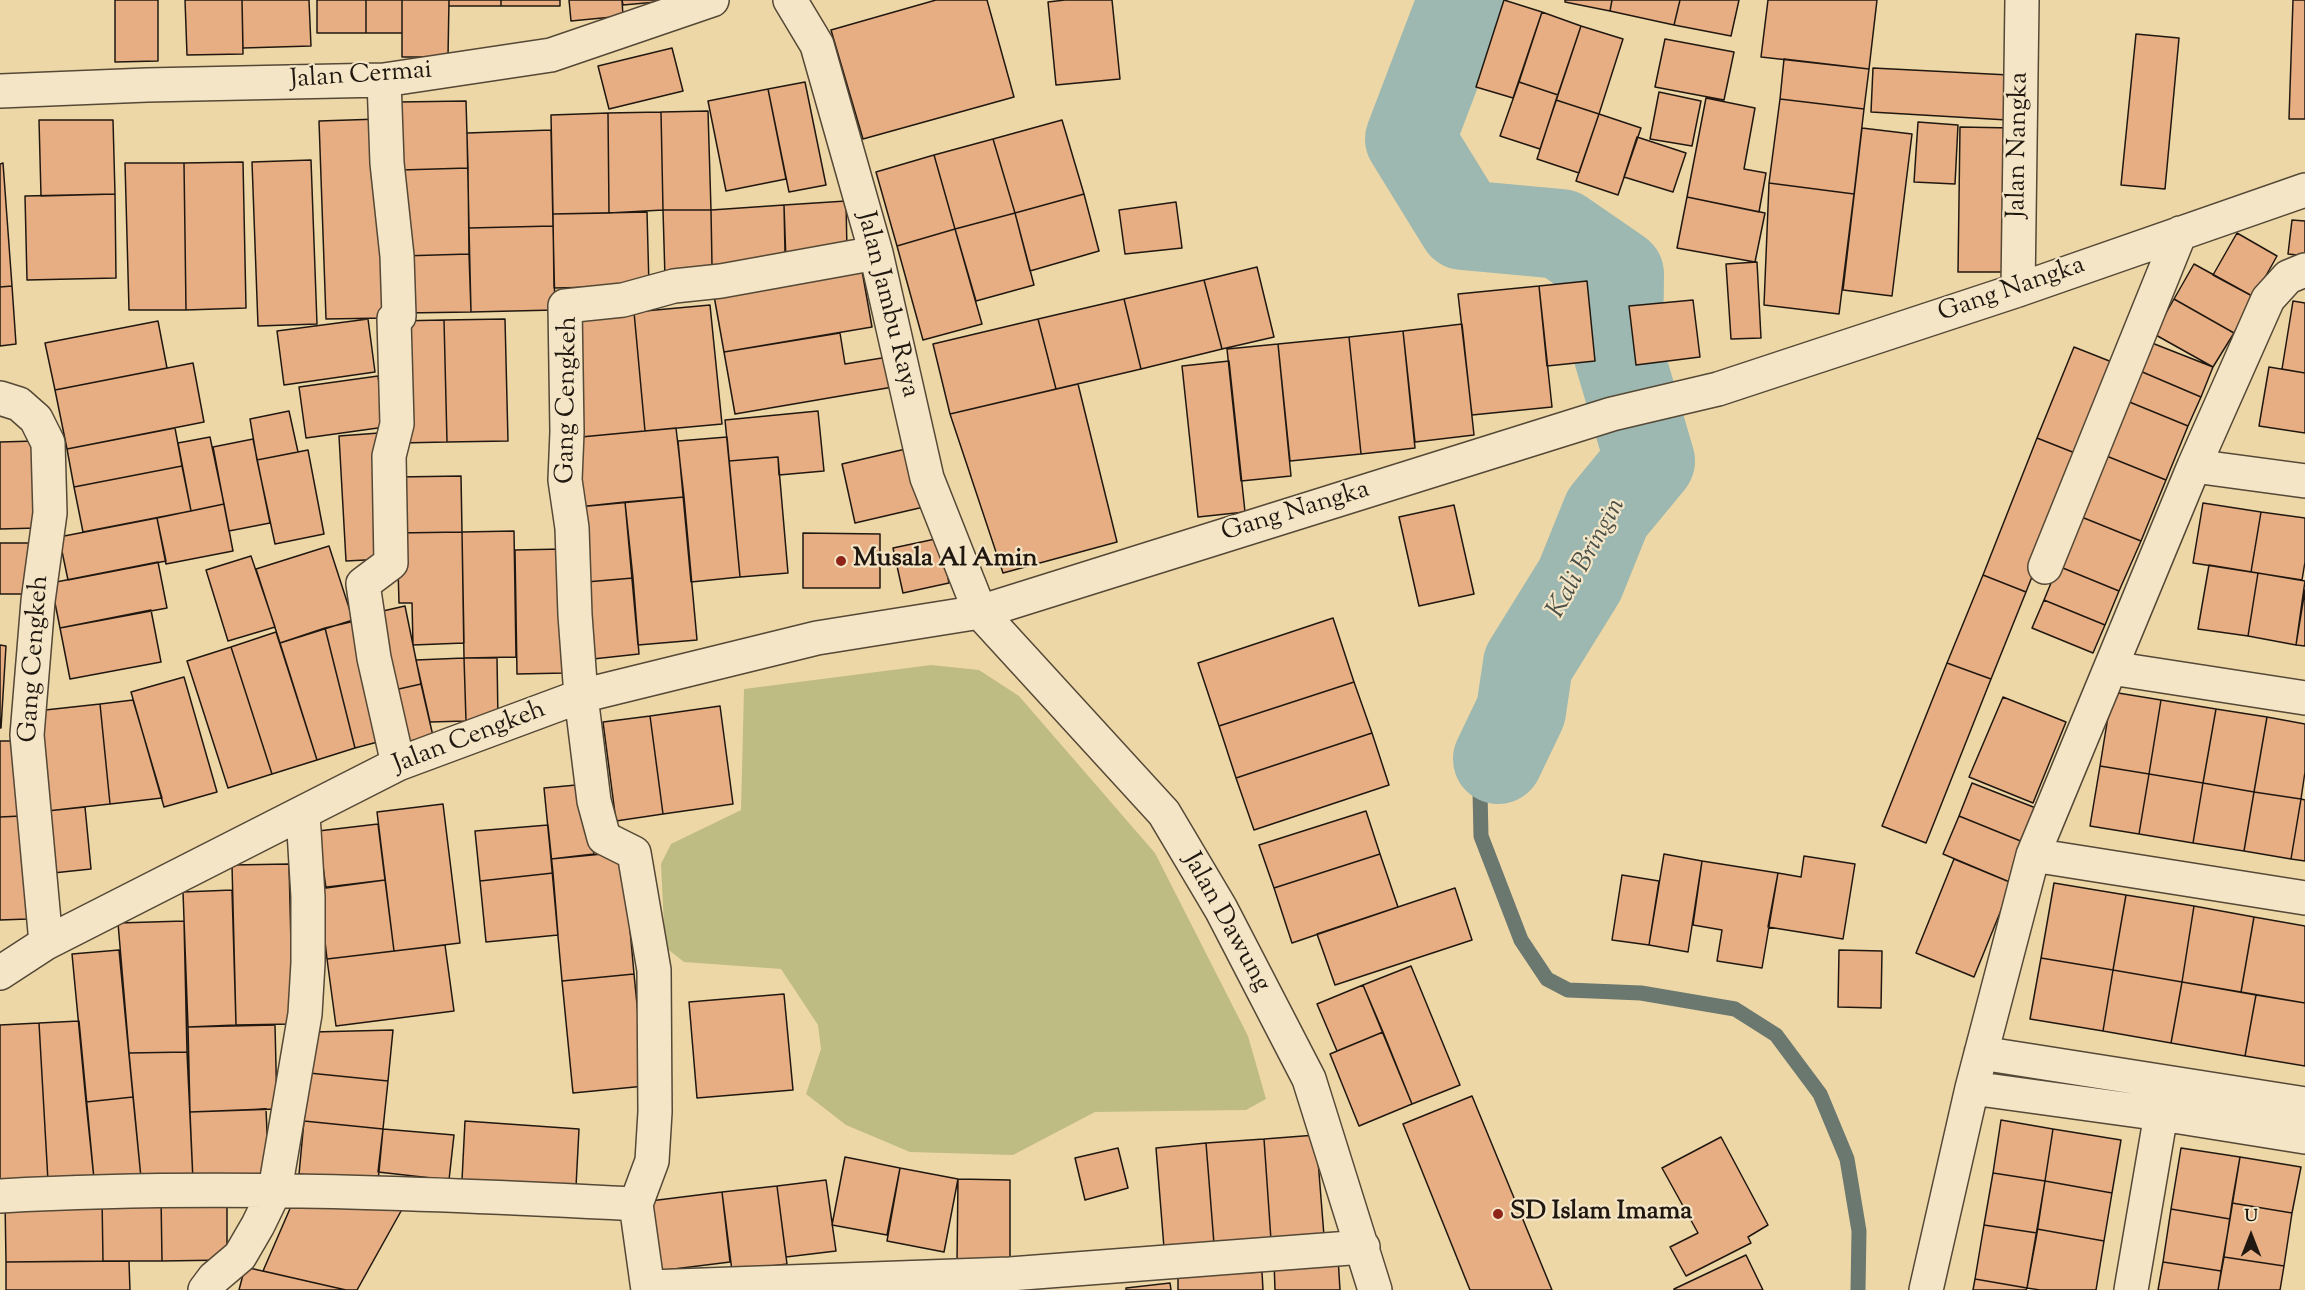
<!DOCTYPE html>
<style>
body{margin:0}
#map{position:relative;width:2305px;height:1290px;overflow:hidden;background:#eed7a7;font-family:"Sorts Mill Goudy",serif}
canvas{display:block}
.north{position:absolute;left:2221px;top:1206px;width:60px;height:60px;-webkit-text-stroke:4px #f4e5c6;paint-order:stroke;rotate:0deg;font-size:16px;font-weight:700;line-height:24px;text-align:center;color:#201810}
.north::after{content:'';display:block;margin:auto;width:21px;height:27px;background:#201810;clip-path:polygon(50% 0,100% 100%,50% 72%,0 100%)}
</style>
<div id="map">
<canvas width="2305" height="1290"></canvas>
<div class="north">U</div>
</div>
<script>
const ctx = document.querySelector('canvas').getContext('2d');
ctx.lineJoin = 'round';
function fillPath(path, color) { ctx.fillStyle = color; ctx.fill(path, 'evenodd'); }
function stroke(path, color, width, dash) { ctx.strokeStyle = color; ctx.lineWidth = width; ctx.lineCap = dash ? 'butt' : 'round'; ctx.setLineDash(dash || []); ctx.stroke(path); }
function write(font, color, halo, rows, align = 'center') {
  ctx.font = font + ' "Sorts Mill Goudy",serif'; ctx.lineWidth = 4.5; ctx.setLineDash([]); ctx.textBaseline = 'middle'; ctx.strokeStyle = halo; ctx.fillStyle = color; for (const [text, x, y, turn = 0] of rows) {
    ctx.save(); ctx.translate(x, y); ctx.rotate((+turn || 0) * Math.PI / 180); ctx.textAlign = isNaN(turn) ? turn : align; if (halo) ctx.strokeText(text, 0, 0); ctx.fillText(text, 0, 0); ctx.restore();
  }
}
fillPath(new Path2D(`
 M931,665L979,670L1019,696L1155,853L1248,1036L1266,1099L1246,1110L1095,1112L1013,1155L910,1152L846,1125L806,1094L821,1049L818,1025L781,969L684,962L665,947L661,864L671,844L741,810L744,689Z`), '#bfbc83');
stroke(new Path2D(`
 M1498,759L1480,792L1481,836L1521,940L1547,979L1568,990L1641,993L1735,1009L1776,1035L1820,1094L1847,1159L1859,1231L1858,1290`), '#6a7870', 15);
stroke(new Path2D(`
 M1463,0L1410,139L1463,225L1561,234L1619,274L1618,352L1650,461L1607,513L1580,580L1528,664L1521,711L1498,759`), '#9cb8b0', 90);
const building = new Path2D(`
 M115,0H158V61L115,62Z
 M185,0H242L243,54L187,55Z
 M242,0H309L311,46L243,48Z
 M317,0H366V33H317Z
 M366,0H402V33H366Z
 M402,0H449L448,57H402Z
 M449,0H501V6H449Z
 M501,0H560V6H501Z
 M569,0H622L623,16L571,21Z
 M622,0H668V1L623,5Z
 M936,0H987L1014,97L863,139L831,30Z
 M1065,0H1112L1120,79L1056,85L1048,2Z
 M1504,0L1542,12L1513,98L1476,87Z
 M1565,0H1612L1610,11L1565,2Z
 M1612,0H1680L1674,25L1610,11Z
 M1680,0H1739L1731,36L1674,25Z
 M1768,0H1877L1869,69L1761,57Z
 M2293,0H2305V119H2289Z
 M1542,12L1581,26L1558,95L1519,82Z
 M1581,26L1623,39L1599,114L1556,100Z
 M2136,34L2179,38L2165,189L2121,185Z
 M1665,39L1734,52L1724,100L1655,87Z
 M672,48L683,91L609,109L598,66Z
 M1784,59L1869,69L1864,109L1780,99Z
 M1873,68L2009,75L2007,120L1871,112Z
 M805,82L826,185L789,192L768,89Z
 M1519,82L1558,95L1540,149L1500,136Z
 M768,89L786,179L726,191L708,101Z
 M1659,92L1701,101L1692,146L1650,139Z
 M1706,98L1755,108L1744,169L1766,173L1759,212L1687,197Z
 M1780,99L1864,109L1854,194L1769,183Z
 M1556,100L1599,114L1579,173L1537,159Z
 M466,101L468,168L401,170L399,102Z
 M708,111L711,210H663L661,112Z
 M661,112L663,210L609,213L608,113Z
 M608,113L609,213L553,214L551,115Z
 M1599,114L1641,128L1618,195L1576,181Z
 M379,119L386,318L326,319L319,121Z
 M39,120H113L115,194L41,196Z
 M1062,120L1084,194L1015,213L993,139Z
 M1918,122L1958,125L1955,184L1914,182Z
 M1960,127L2013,128L2012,272H1958Z
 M1862,128L1912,134L1892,296L1843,290Z
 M551,130L553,226L469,228L467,133Z
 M1637,137L1686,153L1673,192L1624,177Z
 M993,139L1015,213L955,229L934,155Z
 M934,155L955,229L897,246L876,172Z
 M311,160L317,324L258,326L252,162Z
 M243,162L246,308L186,310L184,163Z
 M3,163L12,286L0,287V164Z
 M125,163H184L186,310H129Z
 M468,168L469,254L402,256L401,170Z
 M1769,183L1854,194L1839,314L1764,305Z
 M115,194L116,278L27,280L25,196Z
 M1084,194L1099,251L1030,271L1015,213Z
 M1687,197L1765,213L1755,262L1677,248Z
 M846,201L847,252L785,253L784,205Z
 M1176,202L1182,248L1125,254L1119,210Z
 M784,205L786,262L712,266L711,210Z
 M663,210H711L712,266L665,278Z
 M647,212L649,286L554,288L553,214Z
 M1015,213L1034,285L976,301L955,229Z
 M2292,220L2305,221V256L2288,254Z
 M553,226L555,310L471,312L469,228Z
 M955,229L982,324L923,340L897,246Z
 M2237,233L2277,256L2254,297L2213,275Z
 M469,254L471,312L404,313L402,256Z
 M1757,262L1761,338L1731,339L1726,264Z
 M2194,264L2254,297L2234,333L2174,299Z
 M861,265L872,327L724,352L713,290Z
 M1257,267L1274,337L1222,349L1204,280Z
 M1204,280L1222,349L1141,369L1124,299Z
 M1587,281L1595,361L1547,366L1539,286Z
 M12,286L16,344L0,346V287Z
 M1539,286L1552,407L1472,415L1458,294Z
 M1124,299L1141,369L1056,389L1038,319Z
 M2174,299L2234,333L2213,367L2154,334Z
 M1693,300L1700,357L1636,365L1629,306Z
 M2293,301L2305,303V373L2282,369Z
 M710,305L722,424L645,431L634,312Z
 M634,312L645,431L581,437L570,318Z
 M368,319L375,372L284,385L277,331Z
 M505,319L508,441L447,442L444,320Z
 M1038,319L1056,389L950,414L933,344Z
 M444,320L447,442L400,443L397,321Z
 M158,321L167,368L55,390L45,343Z
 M1462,324L1474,435L1415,442L1403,331Z
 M1403,331L1415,448L1361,454L1349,337Z
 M840,333L845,364L888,357L893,387L735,414L724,352Z
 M1349,337L1361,454L1290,461L1278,344Z
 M2152,343L2213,367L2201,397L2140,371Z
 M1278,344L1291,476L1241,481L1227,349Z
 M2074,347L2117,364L2080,455L2037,438Z
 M1229,361L1245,512L1198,517L1182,366Z
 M193,363L204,422L67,449L55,390Z
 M2269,367L2305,373V433L2259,426Z
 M2140,371L2201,397L2188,426L2127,401Z
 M378,376L385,427L306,438L299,387Z
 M1078,384L1117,542L1003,573L950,414Z
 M2127,401L2188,426L2166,480L2104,455Z
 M289,411L298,452L257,460L250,419Z
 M818,411L824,471L779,475L778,457L729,461L725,420Z
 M175,428L182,466L74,487L67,449Z
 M676,428L684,497L578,507L581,437Z
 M379,433L385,559L346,561L339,436Z
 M210,437L224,504L191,511L178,443Z
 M727,437L740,577L691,582L678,441Z
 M2037,438L2080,455L2026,592L1983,575Z
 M253,439L270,523L229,531L213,447Z
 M35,441L37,528L0,529V442Z
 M914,447L928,506L855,523L842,464Z
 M308,450L324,534L275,544L257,460Z
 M2104,455L2166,480L2141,541L2079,516Z
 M778,457L788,573L740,577L729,461Z
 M182,466L191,511L83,532L74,487Z
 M461,476L462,532L397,533V477Z
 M684,497L697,640L638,645L625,502Z
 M625,502L633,578L586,582L578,507Z
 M2203,503L2261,512L2251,572L2193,563Z
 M224,504L233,551L166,564L157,518Z
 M1454,505L1474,594L1419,606L1399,517Z
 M2261,512L2305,518V562L2302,580L2251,572Z
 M2079,516L2141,541L2119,591L2058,566Z
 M157,518L166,561L68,580L59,537Z
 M514,531L516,657L464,658L462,532Z
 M462,532L464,643L413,645L412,603H399L397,533Z
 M803,533L880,534V588H803Z
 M940,538L949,583L903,593L893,548Z
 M0,543H29L30,594H0Z
 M329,546L353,620L280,643L256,569Z
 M563,549L566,673L517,674L515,550Z
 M251,556L275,627L228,641L206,570Z
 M158,562L167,608L60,628L51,583Z
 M2209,565L2258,573L2248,636L2198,629Z
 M2058,566L2119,591L2105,625L2044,600Z
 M2258,573L2305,581L2296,645L2248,636Z
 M1983,575L2026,592L1991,679L1947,663Z
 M633,578L639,654L593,659L586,582Z
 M2305,590V646L2296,645Z
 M2044,600L2105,625L2093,653L2032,628Z
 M405,606L421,684L390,691L374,613Z
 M151,610L161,662L70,679L60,628Z
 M1333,618L1354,682L1219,726L1198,663Z
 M359,620L389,739L355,748L325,628Z
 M325,628L355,748L317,760L280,643Z
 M276,632L317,760L272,774L231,647Z
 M0,645L6,646L1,728H0Z
 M231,647L272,774L228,788L187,661Z
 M464,658L466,721L430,722L416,660Z
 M464,658H497L498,720L466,721Z
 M1947,663L1991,679L1926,843L1882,826Z
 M184,677L217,792L164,807L131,692Z
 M1354,682L1372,733L1236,778L1219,726Z
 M421,684L433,736L401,743L390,691Z
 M2112,692L2161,700L2149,774L2100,766Z
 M2003,697L2066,722L2033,803L1969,777Z
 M133,700L162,798L110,804L100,704Z
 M2161,700L2216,709L2203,783L2149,774Z
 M100,704L110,804L47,811L36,711Z
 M720,706L733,804L663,814L650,716Z
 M2216,709L2267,717L2254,792L2203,783Z
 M650,716L663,814L616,821L603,722Z
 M2267,717L2305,724V772L2301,799L2254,792Z
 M1372,733L1389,785L1254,830L1236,778Z
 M0,741H17L21,816L0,817Z
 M2100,766L2149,774L2139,834L2090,826Z
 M2149,774L2203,783L2193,843L2139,834Z
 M1972,783L2041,810L2028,844L1959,816Z
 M2203,783L2254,792L2244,851L2193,843Z
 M587,784L594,854L551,859L544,788Z
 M2254,792L2301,799L2291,859L2244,851Z
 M2301,799L2305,800V861L2291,859Z
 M443,804L460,943L394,951L377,812Z
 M85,807L91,869L53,873L47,811Z
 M1366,811L1380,854L1274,888L1259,845Z
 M21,816L28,919L0,920V817Z
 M1959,816L2028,844L2012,883L1943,854Z
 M378,824L385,880L326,888L318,831Z
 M548,825L553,873L480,881L475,831Z
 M623,852L634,974L562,981L551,859Z
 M1380,854L1398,907L1292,943L1274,888Z
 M1664,854L1702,861L1688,952L1649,945Z
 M1804,856L1855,864L1843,939L1768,927L1778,873L1801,877Z
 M1954,859L2012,883L1974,977L1916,953Z
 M1702,861L1778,873L1762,968L1717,961L1722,930L1693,925Z
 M289,864L293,1024L236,1025L232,865Z
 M553,873L558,935L486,942L480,881Z
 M1622,875L1659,881L1649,945L1612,940Z
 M385,880L394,951L327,959L319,888Z
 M2054,883L2126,895L2113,970L2041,958Z
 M1455,888L1472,940L1335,985L1317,934Z
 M232,890L236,1025L188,1027L183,892Z
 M2126,895L2194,906L2182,982L2113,970Z
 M2194,906L2254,917L2241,992L2182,982Z
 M2254,917L2305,926V1003L2241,992Z
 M184,921L187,1052L129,1053L118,923Z
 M445,945L454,1011L336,1026L327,959Z
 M119,950L133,1097L86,1102L72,954Z
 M1839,950L1882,951L1881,1008L1838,1007Z
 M2041,958L2113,970L2103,1031L2030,1019Z
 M1411,966L1460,1085L1412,1104L1363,985Z
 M2113,970L2182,982L2171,1043L2103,1031Z
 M634,974L645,1086L573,1093L562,981Z
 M2182,982L2256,995L2245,1056L2171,1043Z
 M1363,985L1383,1032L1337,1051L1317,1004Z
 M784,994L793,1090L697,1098L689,1002Z
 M2256,995L2305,1003V1066L2245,1056Z
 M79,1021L94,1179L48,1181L39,1023Z
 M39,1023L48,1181L0,1184V1025Z
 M275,1025L277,1109L190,1112L188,1027Z
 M393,1030L388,1081L309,1073L313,1032Z
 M1383,1032L1412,1104L1359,1126L1330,1054Z
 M187,1052L193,1181L141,1178L129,1053Z
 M309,1073L388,1081L383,1129L304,1121Z
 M1472,1096L1552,1290H1470L1403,1124Z
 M133,1097L141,1178L94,1179L86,1102Z
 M266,1109L269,1178L193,1181L190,1112Z
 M2001,1120L2053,1129L2045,1181L1993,1173Z
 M304,1121L383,1129L378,1182L299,1174Z
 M465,1121L579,1129L576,1187L462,1180Z
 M383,1129L454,1135L449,1180L378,1172Z
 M2053,1129L2121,1140L2112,1193L2045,1181Z
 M1316,1135L1324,1236L1271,1240L1264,1139Z
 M1721,1137L1768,1225L1748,1237L1751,1243L1686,1276L1670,1247L1698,1233L1662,1168Z
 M1264,1139L1271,1240L1214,1244L1206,1143Z
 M1206,1143L1214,1244L1164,1248L1156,1148Z
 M1118,1148L1128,1188L1085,1200L1075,1158Z
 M2181,1148L2240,1157L2230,1219L2171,1209Z
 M845,1157L900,1168L887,1235L832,1225Z
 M2240,1157L2301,1167L2292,1213L2232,1203Z
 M900,1168L958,1179L944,1252L887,1241Z
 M1993,1173L2045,1181L2037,1233L1984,1225Z
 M958,1179L1010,1180V1263L957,1262Z
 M826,1180L836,1251L786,1257L777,1186Z
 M2045,1181L2112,1193L2104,1241L2037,1229Z
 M777,1186L787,1264L732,1271L722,1192Z
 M722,1192L730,1262L658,1271L650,1201Z
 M227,1196V1260L162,1261L161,1197Z
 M161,1197L162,1261H103L102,1198Z
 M102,1198L103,1261L6,1262L5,1199Z
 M2232,1203L2292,1213L2284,1266L2224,1257Z
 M292,1204H405L357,1290H346L263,1271Z
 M2171,1209L2230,1219L2221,1271L2163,1262Z
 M1984,1225L2037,1233L2027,1288L1975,1279Z
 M2037,1229L2104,1241L2096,1290H2040L2027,1288Z
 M1746,1255L1763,1290H1674V1289Z
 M1338,1257L1340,1290H1275L1274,1261Z
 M2224,1257L2284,1266L2280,1290H2218Z
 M129,1261L130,1290H6V1262Z
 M2163,1262L2221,1271L2218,1290H2158Z
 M245,1267L346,1290H239Z
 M1262,1272L1263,1290H1178V1276Z
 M1975,1279L2027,1288L2026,1290H1973Z
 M1170,1283L1171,1290H1126V1288Z`);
fillPath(building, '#e6ae82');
stroke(building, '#201810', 1.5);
const minor = new Path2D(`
 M790,0L817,45L876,253L927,478L980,612L1164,813L1221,909L1309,1079L1375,1290
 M384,80L387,163L397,256L399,316L394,319L397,424L389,456L391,563L363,584L374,658L398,764
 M0,91L147,85L384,80L551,55L712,0
 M2018,290L2022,0
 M0,398L19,404L36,419L48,443L50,513L38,601L27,735L46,943
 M2194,466L2305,481
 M2045,567L2180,233
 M2111,668L2305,698
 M2033,855L2305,898
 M0,973L46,943L398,764L581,696L817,638L980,612L1612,414L1718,389L2018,290L2305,190
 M1981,1053L2305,1104
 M1972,1088L2161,1114L2305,1137
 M0,1196C212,1184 424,1193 636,1204
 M649,1287L1010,1274L1363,1247
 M205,1290L214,1278L240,1256L258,1225L275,1190L305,1014L308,963V897L303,814
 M648,1290L636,1204L652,1161L655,1112L654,970L634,853L604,838L594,801L581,696L575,615L572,528L565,480L567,432L565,306L623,300L674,286L721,281L876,253
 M1926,1290L1972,1088L2033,855L2194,466L2268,299L2288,277L2305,270
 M2131,1290L2161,1114`);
stroke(minor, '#544836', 36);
stroke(minor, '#f4e5c6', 33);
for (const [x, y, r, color] of [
 [841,561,6,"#8f2418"],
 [1498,1214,6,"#8f2418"]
]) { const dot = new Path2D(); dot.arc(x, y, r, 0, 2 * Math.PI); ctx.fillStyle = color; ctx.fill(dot); stroke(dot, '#f4e5c6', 2); }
write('26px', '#201810', '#f4e5c6', [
 ["Jalan Cermai",361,77,-4],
 ["Jalan Nangka",2020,145,-89],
 ["Gang Nangka",2012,291,-19],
 ["Jalan Jambu Raya",886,305,76],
 ["Gang Cengkeh",569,400,-89],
 ["Gang Nangka",1296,513,-17],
 ["Gang Cengkeh",36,659,-86],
 ["Jalan Cengkeh",470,739,-21],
 ["Jalan Dawung",1225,923,61]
]);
write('bold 26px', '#201810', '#f4e5c6', [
 ["Musala Al Amin",853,561],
 ["SD Islam Imama",1510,1214]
], 'left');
write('italic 27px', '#4b5048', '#f4e5c6', [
 ["Kali Bringin",1588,559,-61]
]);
</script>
